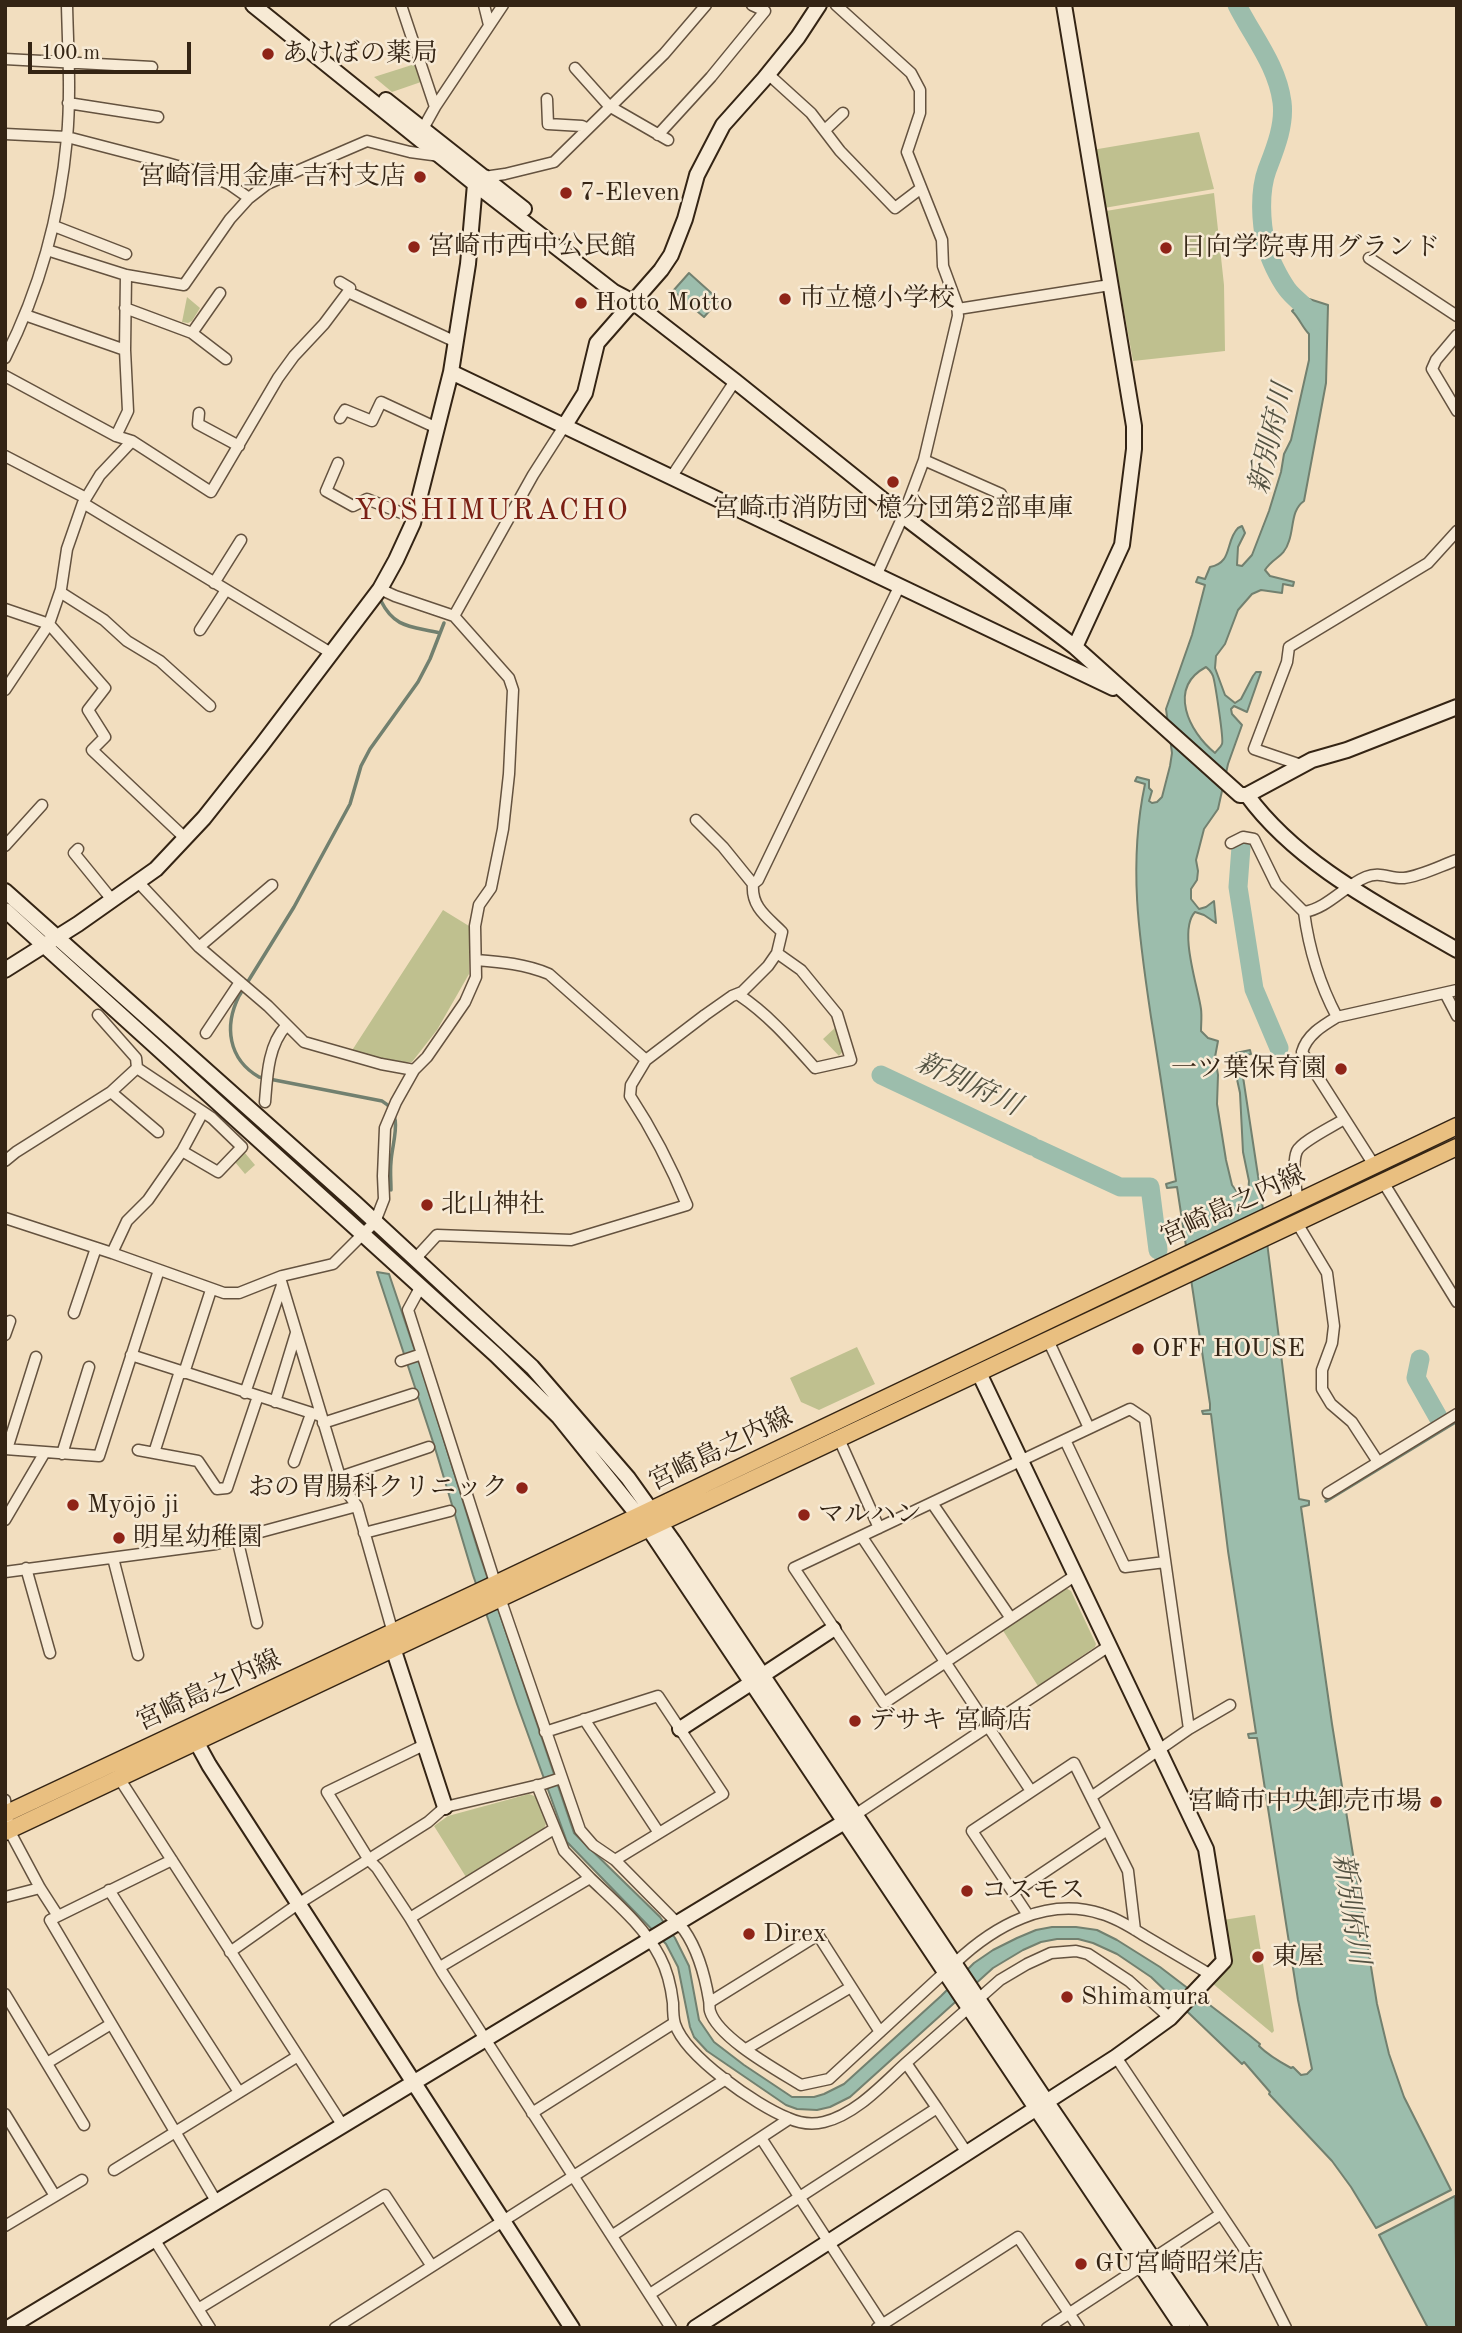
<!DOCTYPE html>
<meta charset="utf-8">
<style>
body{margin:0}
#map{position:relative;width:1462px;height:2333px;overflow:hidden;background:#f2debf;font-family:"Old Standard TT",serif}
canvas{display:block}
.frame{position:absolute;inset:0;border:7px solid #342414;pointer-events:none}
.scale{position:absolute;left:28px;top:42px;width:163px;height:32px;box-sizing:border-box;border:4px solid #342414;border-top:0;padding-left:9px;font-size:21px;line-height:24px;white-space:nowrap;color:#342414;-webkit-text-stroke:5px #f7ead5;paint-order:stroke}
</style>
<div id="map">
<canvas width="1462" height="2333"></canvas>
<div class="frame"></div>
<div class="scale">100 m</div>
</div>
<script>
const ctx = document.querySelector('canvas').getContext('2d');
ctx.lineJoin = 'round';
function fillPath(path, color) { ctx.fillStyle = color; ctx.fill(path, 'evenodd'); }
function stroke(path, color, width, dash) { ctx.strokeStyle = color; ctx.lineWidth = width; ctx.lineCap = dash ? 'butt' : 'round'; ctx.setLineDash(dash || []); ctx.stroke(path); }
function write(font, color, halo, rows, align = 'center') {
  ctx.font = font + ' "Old Standard TT","Noto Serif JP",serif'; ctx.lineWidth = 5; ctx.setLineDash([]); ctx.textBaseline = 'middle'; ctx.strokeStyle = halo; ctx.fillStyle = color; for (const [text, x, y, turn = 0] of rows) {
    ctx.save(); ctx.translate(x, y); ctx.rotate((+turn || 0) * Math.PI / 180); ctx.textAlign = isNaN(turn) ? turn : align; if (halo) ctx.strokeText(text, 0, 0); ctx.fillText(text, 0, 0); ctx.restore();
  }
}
fillPath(new Path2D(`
 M415,64L421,82L392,92L374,77Z
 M1199,132L1214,189L1104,208L1092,150Z
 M1214,193L1224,285L1225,351L1133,361L1106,211Z
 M187,297L200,308L192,321L188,323L182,322Z
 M443,910L469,926V974L437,1030L412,1062H392L351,1052Z
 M837,1026L843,1051L839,1056L823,1039Z
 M245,1153L255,1165L245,1174L235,1162Z
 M857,1347L875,1384L819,1410L801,1402L790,1378Z
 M1066,1588L1071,1591L1096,1644L1095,1647L1038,1686L1002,1629Z
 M529,1794L537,1797L546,1824L543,1830L466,1877L434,1826L448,1816Z
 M1255,1915L1274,2031L1272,2033L1212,1983L1229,1965L1223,1920Z`), '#bfc08f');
const water = new Path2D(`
 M689,273L719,300L704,317L673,291Z
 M1306,298L1328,305L1326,383L1304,501C1291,510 1294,527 1289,541C1284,558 1273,557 1265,570L1270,576L1294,582L1293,586L1283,584L1282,593L1261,590L1252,594L1238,610L1225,644L1216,656L1215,668L1225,695L1235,703L1241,699L1253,676L1256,672H1261L1247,712L1234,706L1231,709L1232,714L1242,725L1228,764L1218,809L1204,829L1196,860L1198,871L1197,880L1191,889V899L1199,909L1206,907L1214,901L1216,923L1204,915L1195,912C1178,930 1198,987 1201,1009C1202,1016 1201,1024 1201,1031L1208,1038L1218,1041L1215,1057L1218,1075L1217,1104L1226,1160L1232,1185L1240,1196L1244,1198L1248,1194L1249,1181L1243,1152L1240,1093L1233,1061L1236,1053L1250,1050L1251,1054L1240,1057L1262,1202L1299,1499L1309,1501V1505L1301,1507L1332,1724L1377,2004L1389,2054L1404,2097L1451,2190L1376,2228L1351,2187L1332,2161L1269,2094L1270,2092L1244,2062L1242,2064L1151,1977L1117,1954L1093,1943L1078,1939H1057L1041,1942L1023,1950L993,1968L850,2097L830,2107L817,2110L797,2109L786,2105L707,2051L694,2037L690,2027L678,1967L666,1944L567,1842L517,1704L473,1575L435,1448L406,1360L418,1356L478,1550L574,1833L660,1917L675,1938L689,1966L699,2020L714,2042L744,2065L792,2097H814L824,2094L844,2084L941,1996L974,1963L993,1950L1017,1938L1036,1930L1052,1927H1076L1097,1930L1117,1940L1160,1967L1249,2035L1260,2044L1259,2046C1268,2055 1280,2062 1291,2068L1293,2067L1301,2075L1307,2074L1312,2069L1298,2000L1257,1738H1249L1248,1734L1256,1733L1228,1551L1211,1414H1203L1202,1411L1210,1410V1404L1177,1187L1167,1188L1166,1184L1176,1181C1168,1127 1160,1072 1151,1017C1139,937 1128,864 1145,784L1135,781L1137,777L1149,780V788L1152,791L1149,801L1152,803L1157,802L1162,797L1170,766L1172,753L1166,709L1192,635L1205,585L1196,582L1198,577L1205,579L1210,567C1233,563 1225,541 1238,528L1242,526L1245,533L1238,547L1237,565L1242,566L1252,555L1269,511L1281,472L1284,454L1291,440L1309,360V334C1302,327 1300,319 1292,311ZM1206,667C1211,671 1210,670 1213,676C1215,682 1224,740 1222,744C1221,747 1217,750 1215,753C1189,732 1167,688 1206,667Z
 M377,1272L389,1274L416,1354L405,1357Z
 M1455,2196L1457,2328H1428L1379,2235Z`);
fillPath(water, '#9cbdac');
stroke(water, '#72806f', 2);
stroke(new Path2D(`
 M381,601C395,629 412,626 440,633
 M391,1190C391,1181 390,1171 391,1162C392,1141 405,1114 382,1101L259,1077C228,1059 224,1026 239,996L294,907L350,804L361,766L370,749L418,682L430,659L444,623
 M1326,1501L1457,1421`), '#72806f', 3.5);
stroke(new Path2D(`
 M1237,5C1253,37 1277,65 1282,102C1285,125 1275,149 1267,170C1259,192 1261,223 1266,245C1269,258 1279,278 1287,289C1295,300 1310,308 1315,321
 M1241,847L1238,887L1254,989L1279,1048
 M881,1075L1032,1146
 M1038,1149L1120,1187H1150L1158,1250
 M1420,1359L1416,1378L1438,1417`), '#9cbdac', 19);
const street = new Path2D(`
 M401,5L435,107
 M484,5L489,25
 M836,5L911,73L920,90V113L907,152L942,240L943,266L957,304L958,316L924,460L903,516L877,574
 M5,59L152,67
 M575,68L609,106L668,140
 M768,74L811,113L840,151L895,208L920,189
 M547,99L548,124L582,126L586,128
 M68,103L158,117
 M825,130L843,113
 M5,134L67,137L167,163L206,174L229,184L249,198L267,184L367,141L410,152L440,156
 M420,134L435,107L503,5
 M658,135L711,77L765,11L752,5
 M484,177L505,174L554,162L664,54L706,5
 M54,226L126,254
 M47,250L126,275L184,285L230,219L249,198
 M1369,258L1457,316
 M340,282L350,288L348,292
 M125,308L192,333L226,359
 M958,309L1110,285
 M25,315L125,350
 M192,333L220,293
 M1457,335L1436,360L1432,369L1457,411
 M5,358C40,289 60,215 67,138C71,94 68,49 67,5
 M5,376L116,436L132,441L211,492L278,378L294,356L324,324L348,292L456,342
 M199,413L198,424L239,446
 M340,418L345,410L372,421L381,402L437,428
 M116,436L128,411L125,350L126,275
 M5,456L86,498
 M924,460L1001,494
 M338,463L326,491L353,506L367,499L414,518
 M672,476L735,381
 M83,503L331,653
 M214,583L241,540
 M60,592L104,620L127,641L160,661L210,706
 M5,609L49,624L61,589L67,549L83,503L100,475L132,441
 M454,616L533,475L565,425
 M200,630L226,590
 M5,690L49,624L105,688L88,710L105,737L92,750L185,838
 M1301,765L1254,749L1287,662L1289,647L1428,563L1457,531
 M696,820L723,847L753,884
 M1231,843L1243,837L1254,839L1276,884L1304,912
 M5,846L42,805
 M78,849L74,853L113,901
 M139,883L199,947L268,1006L304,1042L381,1064L414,1070
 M199,947L272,885
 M476,960C502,962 525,964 549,974L646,1060
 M1445,993L1457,1016
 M739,995C769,1015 791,1041 815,1068L851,1060L837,1014L801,970L777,953
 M1337,1017C1319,983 1309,950 1304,912C1328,908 1344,886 1366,877C1380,871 1390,879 1404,878C1421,876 1440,866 1457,860
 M206,1033L240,982
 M137,1068L212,1118L242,1147L218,1172L182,1151
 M111,1092L158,1132
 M265,1102C267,1077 268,1045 286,1026
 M5,1161L16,1152L111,1092L137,1068L136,1058L98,1015
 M1374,1165L1302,1052C1307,1035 1322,1026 1337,1017L1457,990
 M1383,1182L1457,1302
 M1298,1202C1296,1190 1292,1162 1297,1151C1302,1141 1334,1126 1344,1119
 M5,1218L112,1253L224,1293H239L282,1276L333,1264L375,1222L384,1199L383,1176L385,1128L396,1102L414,1070L427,1057L465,1002L476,977L475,926L479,905L491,888L503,829L509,774L513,690L509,678L454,616L395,596L380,589
 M1297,1223L1327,1273L1334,1326L1332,1343L1322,1370V1389L1331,1404L1352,1422L1378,1462
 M112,1253L127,1221L148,1200L182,1151L203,1112
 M415,1259L437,1235L571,1240L687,1205C671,1166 653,1131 630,1096L631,1085L646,1060L705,1015L732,996L742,992L768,966L777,953L782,932C767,917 751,907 753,884L758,880L900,585
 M280,1278L343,1487L357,1506L393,1633
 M421,1286L408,1310L500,1598L580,1830L593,1845L615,1860L684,1930C698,1950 705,1976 709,2000C710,2004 709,2008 710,2011C718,2038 777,2070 801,2085L829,2079L945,1972
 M74,1313L96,1248
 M5,1335L10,1321
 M1048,1340L1089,1428
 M131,1355L321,1416
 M401,1361L422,1354
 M184,1373L211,1290
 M245,1393L282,1285
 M275,1402L296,1333
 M323,1423L413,1394
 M839,1439L879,1528
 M1065,1440L1125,1567L1165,1562
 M5,1449L99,1456L159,1270
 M7,1449L36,1357
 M138,1450L198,1461L217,1489L227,1488L258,1396
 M154,1453L180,1371
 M62,1454L89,1367
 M294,1462L311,1414
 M340,1477L429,1447
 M1328,1493L1457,1414
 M932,1503L1010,1617
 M5,1520L45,1452
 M364,1533L450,1511
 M862,1537L1031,1791
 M237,1538L257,1623
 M113,1558L138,1655
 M26,1568L50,1653
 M5,1572L216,1544L357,1506
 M1076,1575L884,1703L794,1568L1130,1409L1145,1419L1189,1729L1091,1797
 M584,1719L659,1833
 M1189,1729L1230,1705
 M545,1732L658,1696L723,1794L615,1860
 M424,1745L327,1792L369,1860L377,1868L410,1918L442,1972L671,2328
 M119,1778L343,2126
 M5,1800L9,1830L40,1888L58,1916
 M855,1815L1109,1646
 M172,1860L50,1920L216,2201
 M590,1878C615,1902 644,1926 660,1957C668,1972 671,1986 673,2003C673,2010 673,2018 675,2024C686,2057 756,2105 788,2118C799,2123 812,2125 824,2122C856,2114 882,2085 906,2063
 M109,1890L239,2092
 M1013,1893L1107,1830
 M5,1897L40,1888
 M1028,1915L972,1831L1074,1763L1128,1871L1135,1930
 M410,1918L554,1829
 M230,1952L298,1904L428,1822L445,1807L543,1784L561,1778
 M955,1963C994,1926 1047,1896 1102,1914C1117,1918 1132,1928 1145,1936C1167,1949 1189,1962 1211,1975
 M440,1967L590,1878L564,1851L537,1785
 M5,1994L84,2125
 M710,2002L818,1935L880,2032
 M746,2049L851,1987
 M1116,2057L1253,2262L1286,2328
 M47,2063L111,2024
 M937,2108L967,2153
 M532,2113L674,2023
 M5,2114L55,2196
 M761,2138L884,2327
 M114,2170L298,2056
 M5,2226L82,2180
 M613,2235L789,2119
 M154,2239L210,2328
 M650,2294L937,2108L906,2063L1000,1980L1027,1964L1051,1953L1076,1951L1088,1954L1129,1981L1170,2018
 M198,2309L385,2195L431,2265
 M335,2328L726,2079
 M877,2328L1018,2237L1079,2328
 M1047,2328L1221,2214`);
const secondary = new Path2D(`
 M253,5L475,184L614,292L633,302L735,381L903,516L1075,647L1240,795H1247C1298,865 1383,907 1457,950
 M1064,5L1134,426V449L1122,545L1075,647
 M386,100L524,209
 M451,372L1113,688
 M565,425L585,393L597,343L661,270L671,255L685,219L697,175L723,125L764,79L798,37L819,5
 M1247,795L1312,760L1347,750L1457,707
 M5,891L355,1203L532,1367L628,1478L673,1541L1046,2101L1200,2328
 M5,910L496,1355L559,1417L649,1529L1183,2328
 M5,970L78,924L156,869L204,818L261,746L380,589L396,560L413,523L451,372L468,264L475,184L484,177
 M393,1648L445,1807
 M763,1675L833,1629
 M680,1729L751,1683
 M192,1734L209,1765L572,2328
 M8,2328L851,1818
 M695,2328L1116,2057L1170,2018L1224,1961L1206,1849L979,1373`);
const primary = new Path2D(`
 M5,1814L495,1584L1457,1126
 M5,1832L1457,1147`);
stroke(street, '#64523f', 13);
stroke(secondary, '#342414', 18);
stroke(primary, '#342414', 19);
stroke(street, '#f7ead5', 10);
stroke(secondary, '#f7ead5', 14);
stroke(primary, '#e9bf80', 16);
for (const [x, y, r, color] of [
 [268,54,7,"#8f2418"],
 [420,177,7,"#8f2418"],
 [566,193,7,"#8f2418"],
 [414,247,7,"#8f2418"],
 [1166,248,7,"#8f2418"],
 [785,299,7,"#8f2418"],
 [581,303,7,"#8f2418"],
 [893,482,7,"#8f2418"],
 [1341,1069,7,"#8f2418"],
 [427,1205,7,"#8f2418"],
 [1138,1349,7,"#8f2418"],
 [522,1488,7,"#8f2418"],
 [73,1505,7,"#8f2418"],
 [804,1515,7,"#8f2418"],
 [119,1538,7,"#8f2418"],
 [855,1721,7,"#8f2418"],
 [1436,1802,7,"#8f2418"],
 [967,1891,7,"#8f2418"],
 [749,1934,7,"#8f2418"],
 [1258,1957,7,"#8f2418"],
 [1067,1997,7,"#8f2418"],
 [1081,2264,7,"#8f2418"]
]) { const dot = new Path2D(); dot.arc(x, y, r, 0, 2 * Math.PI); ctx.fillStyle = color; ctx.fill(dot); stroke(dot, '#f7ead5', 2.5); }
write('26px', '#342414', '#f7ead5', [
 ["あけぼの薬局",282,54],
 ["宮崎信用金庫 吉村支店",406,177,"right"],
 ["7-Eleven",580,193],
 ["宮崎市西中公民館",428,247],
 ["日向学院専用グランド",1180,248],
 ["市立檍小学校",799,299],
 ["Hotto Motto",595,303],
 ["宮崎市消防団 檍分団第2部車庫",893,509,"center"],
 ["一ツ葉保育園",1327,1069,"right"],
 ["北山神社",441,1205],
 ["OFF HOUSE",1152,1349],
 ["おの胃腸科クリニック",508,1488,"right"],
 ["Myōjō ji",87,1505],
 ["マルハン",818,1515],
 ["明星幼稚園",133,1538],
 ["デサキ 宮崎店",869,1721],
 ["宮崎市中央卸売市場",1422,1802,"right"],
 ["コスモス",981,1891],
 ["Direx",763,1934],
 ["東屋",1272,1957],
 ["Shimamura",1081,1997],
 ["GU宮崎昭栄店",1095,2264]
], 'left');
write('26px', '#342414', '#f7ead5', [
 ["宮崎島之内線",1233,1206,-25],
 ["宮崎島之内線",721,1450,-26],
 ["宮崎島之内線",209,1691,-25]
]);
write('italic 28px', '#535242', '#f7ead5', [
 ["新別府川",1272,439,-77],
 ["新別府川",968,1085,25],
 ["新別府川",1350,1909,81]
]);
ctx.letterSpacing = '2px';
write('30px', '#7a1f14', '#f7ead5', [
 ["YOSHIMURACHO",492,511]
]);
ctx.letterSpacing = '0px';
</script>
